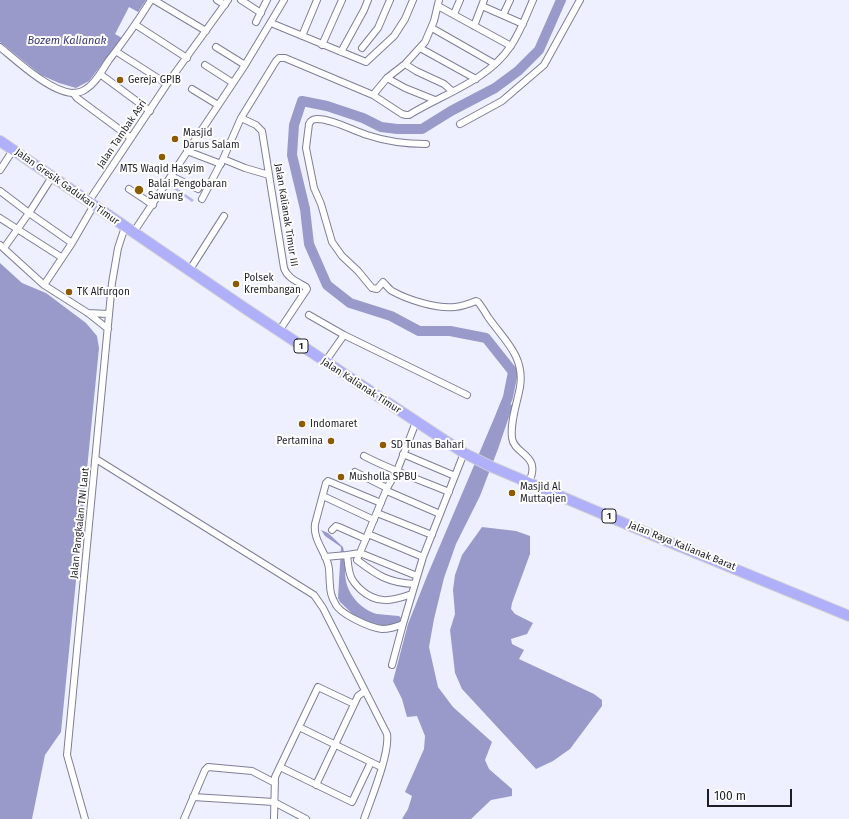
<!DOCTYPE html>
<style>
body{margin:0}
#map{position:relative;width:849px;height:819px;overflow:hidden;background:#eff0ff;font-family:"Fira Sans",sans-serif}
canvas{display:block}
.scale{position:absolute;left:707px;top:789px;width:85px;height:18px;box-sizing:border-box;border:2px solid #1d1d26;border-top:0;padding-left:5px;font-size:12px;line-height:14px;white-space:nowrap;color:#1d1d26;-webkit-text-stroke:3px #fefefe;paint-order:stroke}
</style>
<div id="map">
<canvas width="849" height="819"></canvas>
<div class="scale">100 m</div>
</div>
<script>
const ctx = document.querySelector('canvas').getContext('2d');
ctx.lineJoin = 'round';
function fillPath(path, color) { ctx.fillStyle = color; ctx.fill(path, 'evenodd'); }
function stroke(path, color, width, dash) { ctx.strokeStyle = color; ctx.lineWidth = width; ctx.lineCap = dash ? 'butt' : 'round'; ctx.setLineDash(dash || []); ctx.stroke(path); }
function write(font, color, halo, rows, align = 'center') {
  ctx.font = font + ' "Fira Sans",sans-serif'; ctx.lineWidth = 4; ctx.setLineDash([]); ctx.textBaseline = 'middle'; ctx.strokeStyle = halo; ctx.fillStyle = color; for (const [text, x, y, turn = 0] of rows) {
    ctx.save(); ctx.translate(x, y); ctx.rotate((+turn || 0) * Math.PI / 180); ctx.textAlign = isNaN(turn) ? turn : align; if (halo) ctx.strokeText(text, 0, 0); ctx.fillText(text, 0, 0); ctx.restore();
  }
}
fillPath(new Path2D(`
 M172,185L194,200L192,202L171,187Z`), '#b7b9e4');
fillPath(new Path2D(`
 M0,0H146L138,12L129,7L115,34L122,38L89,81L76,88L59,83L41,75L0,42Z
 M0,263L22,283L46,293L86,323L97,336L99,348L61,732L45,755L32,819H0Z
 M501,402L513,405L498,449L480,496L456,544L444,578L434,619L429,647L438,687L453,707L492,742L485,760L489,769L512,789V796L491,800L471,819H402L408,809L412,796L405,792L424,749L425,736L417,716L407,717L402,699L393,681L408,624L427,576Z
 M482,527L516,531L530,536V554L512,603L511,609L515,614L533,623L527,634L511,639L512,644L524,650L519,659L594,694L602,700V706L570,749L553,761L536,769L462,689L455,673L450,630L455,614L453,590L455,575L462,555Z
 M321,530L328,533L343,547C346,558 344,570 346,581C349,596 362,610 377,614C384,615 391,615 399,616L401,618L400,621L393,626L385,627L361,622L340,602L338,598L341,547L325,536Z`), '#999ac9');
stroke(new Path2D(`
 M501,415L508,397L513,372L486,338L450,331H419L391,316L350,303L327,285L309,244L305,209L292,155L294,125L302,101L327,106L363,118L381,127L397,129H422L451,111L495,88L518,71L539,50L561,0`), '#999ac9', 10);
const minor = new Path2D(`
 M154,0L206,31
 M217,0L225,5
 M241,0L261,13
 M438,6L511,46
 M482,6L523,24
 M454,14L460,0
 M503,15L510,0
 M256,22L267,0
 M271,23L366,62L394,36L405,19L413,0
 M136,25L187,58
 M474,26L484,0
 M432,28L495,64
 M302,36L317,0
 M322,45L342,0
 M0,47C17,61 49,91 72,93C77,93 82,92 86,89C96,83 102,70 109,60C124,41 138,21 151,0
 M216,47L245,65
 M362,48L378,28L390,0
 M420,48L476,79
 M117,52L167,84
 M341,52L364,10L368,0
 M405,64L416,71L444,84L452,91
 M205,65L233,83
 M100,74L150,111
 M387,78L405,88L435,100
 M192,89L218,105
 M73,93L77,98L131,138
 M373,95L387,78L405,64L425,42L434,21L439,0
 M241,118L256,125L262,131L284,268C287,278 298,282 306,287L307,289L279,331
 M460,124L502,101L544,65L580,0
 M426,144C407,144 385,141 367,135C352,130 332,119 317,119C313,119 311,120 309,124L306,148L314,188L321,204L332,242L342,256L358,271L372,288L377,289L383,282C386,285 389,289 392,291C408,300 437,309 455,307C463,306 469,304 476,301L478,302C482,307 485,312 488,317C504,340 525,356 520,387C517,404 510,421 512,438C514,455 542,454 529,482
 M187,151L221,164
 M223,159L245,168L269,175
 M0,170L13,150
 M171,176L198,189
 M129,189L153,205
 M0,191L29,213L72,243
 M202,199L223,159L241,118L276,61L279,58H285L373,95L402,114L406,115H409C443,94 487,81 510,47C520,33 526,16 533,0
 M89,201L167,84L228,0
 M0,218L61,257
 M133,233L245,65L284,0
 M0,245L44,285L88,313L108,329
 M4,248L29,213L52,177
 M189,271L224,216
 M44,285L72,243L94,205
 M88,313L109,314
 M309,315L344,335L467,395
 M325,362L344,335
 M403,454L455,476
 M364,456C391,470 420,480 449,492
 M96,459L314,595L323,608L387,734C390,753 371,799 364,819
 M355,472L387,488
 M387,491L440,514
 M323,496L374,520
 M381,503L328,481L326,483L315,524C313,539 324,550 328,564C330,570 329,578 330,585C330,591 332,598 335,603C339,614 371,628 382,629C390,629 396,627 403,624
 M377,513L432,535
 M332,530L336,526L339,527L366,539
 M368,534L423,557
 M360,553L347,555C348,562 348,570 351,577C353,582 356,585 360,589C377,605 392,601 412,594
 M360,553L417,576
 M325,557L347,555
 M415,584C388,583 377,575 357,560L387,488L397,471L416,422
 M392,665L403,624L423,557L464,453
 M299,727L381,767
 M280,767L352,802L371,762
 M316,785L358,696L365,691
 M193,797L274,802L306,819
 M85,819L67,755L112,283L118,248L125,227
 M184,819L205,770L208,767L252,771L275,783
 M274,819L275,777L318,687L354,704`);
const trunk = new Path2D(`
 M0,141L246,309L464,453L492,467L652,535L849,616`);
stroke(minor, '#7e7f96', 8);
stroke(trunk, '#d2d2d4', 12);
stroke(minor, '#fff', 6);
stroke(trunk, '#b0affa', 10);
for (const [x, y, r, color] of [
 [120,80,4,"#8b5a01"],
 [175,139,4,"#8b5a01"],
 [162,157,4,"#8b5a01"],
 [139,190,5,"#8b5a01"],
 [236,284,4,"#8b5a01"],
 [69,292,4,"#8b5a01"],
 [302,424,4,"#8b5a01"],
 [331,441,4,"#8b5a01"],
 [383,445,4,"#8b5a01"],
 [341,477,4,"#8b5a01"],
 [512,493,4,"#8b5a01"]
]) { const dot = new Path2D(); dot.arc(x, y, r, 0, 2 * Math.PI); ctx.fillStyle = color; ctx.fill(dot); stroke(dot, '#fefefe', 1.5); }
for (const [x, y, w] of [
 [301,346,14],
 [609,516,14]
]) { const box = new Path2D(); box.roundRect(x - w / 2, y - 7, w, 14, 3); ctx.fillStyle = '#fefefe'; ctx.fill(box); stroke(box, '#1d1d26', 1); }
write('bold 9px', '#1d1d26', null, [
 ["1",301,346],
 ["1",609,516]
]);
write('10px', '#1d1d26', '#fefefe', [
 ["Gereja GPIB",128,80],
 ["Masjid",183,133],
 ["Darus Salam",183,145],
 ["MTS Waqid Hasyim",162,169,"center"],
 ["Balai Pengobaran",148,184],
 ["Sawung",148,196],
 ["Polsek",244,278],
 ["Krembangan",244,290],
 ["TK Alfurqon",77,292],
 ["Indomaret",310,424],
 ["Pertamina",323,441,"right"],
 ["SD Tunas Bahari",391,445],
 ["Musholla SPBU",349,477],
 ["Masjid Al",520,487],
 ["Muttaqien",520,499]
], 'left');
write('10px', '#1d1d26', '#fefefe', [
 ["Jalan Tambak Asri",122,134,-56],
 ["Jalan Gresik Gadukan Timur",67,187,35],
 ["Jalan Kalianak Timur III",286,215,81],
 ["Jalan Kalianak Timur",361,386,33],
 ["Jalan Pangkalan TNI Laut",80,523,-84],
 ["Jalan Raya Kalianak Barat",682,546,22]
]);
write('italic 11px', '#3c3974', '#fefefe', [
 ["Bozem Kalianak",67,41]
]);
</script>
